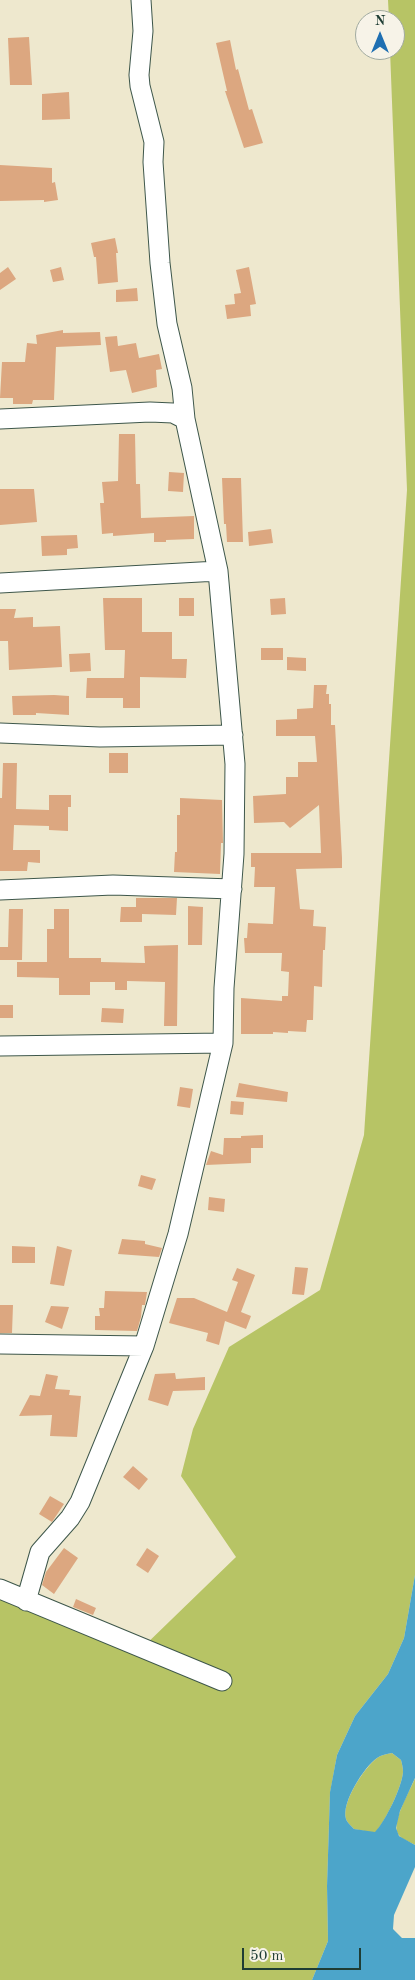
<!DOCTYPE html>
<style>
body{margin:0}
#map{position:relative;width:415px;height:1980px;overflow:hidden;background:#eee8ce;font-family:"Old Standard TT",serif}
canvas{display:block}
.north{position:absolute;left:355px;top:10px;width:50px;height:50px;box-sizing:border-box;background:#f7f3e8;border:1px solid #a1aaa0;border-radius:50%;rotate:0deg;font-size:14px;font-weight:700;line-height:20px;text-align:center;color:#1f3d34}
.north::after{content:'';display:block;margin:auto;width:18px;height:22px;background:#1f6fb2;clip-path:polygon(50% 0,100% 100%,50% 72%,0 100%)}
.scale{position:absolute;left:242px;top:1948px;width:119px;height:22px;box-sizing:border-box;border:2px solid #1f3d34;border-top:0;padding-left:6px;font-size:15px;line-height:18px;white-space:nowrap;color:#1f3d34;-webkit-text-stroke:4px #f7f3e8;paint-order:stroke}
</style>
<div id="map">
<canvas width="415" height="1980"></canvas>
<div class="north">N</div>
<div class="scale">50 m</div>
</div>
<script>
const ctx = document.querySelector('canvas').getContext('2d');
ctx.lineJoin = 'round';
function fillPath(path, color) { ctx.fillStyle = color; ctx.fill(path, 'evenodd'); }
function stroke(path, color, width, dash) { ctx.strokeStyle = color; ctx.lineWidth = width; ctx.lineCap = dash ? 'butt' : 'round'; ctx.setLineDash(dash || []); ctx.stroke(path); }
fillPath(new Path2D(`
 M388,0H415V1575L404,1638L388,1674L355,1716L337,1755L330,1793L327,1886L328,1941L312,1980H0V1597L139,1651L236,1557L181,1476L193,1429L229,1347L320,1290L364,1135L407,490L390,50H395V20H389Z
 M392,1753L401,1760C402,1764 403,1768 403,1772C402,1787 385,1822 375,1833L354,1829C351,1826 347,1822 346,1819C341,1803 364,1768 377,1758C381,1755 387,1754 392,1753Z
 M415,1778V1845C410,1842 401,1839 398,1834C391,1822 410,1791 415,1778Z`), '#b7c465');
fillPath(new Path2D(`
 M415,1575V1778L400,1811L396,1828L399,1836L415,1845V1867L394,1915L393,1929L402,1938H415V1980H312L328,1941L327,1886L330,1792L337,1755L355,1716L388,1674L404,1638ZM392,1753L401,1760C402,1764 403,1768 403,1772C402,1787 385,1822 375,1832L354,1829C351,1826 347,1822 346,1819C341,1803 364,1767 377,1758C381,1755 387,1754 392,1753Z`), '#4ca5ca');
fillPath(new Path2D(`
 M29,37L32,85H10L8,38Z
 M230,40L236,70L238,69L249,110L252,109L263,143L244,148L225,91H227L216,43Z
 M69,92L70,119L42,120V94Z
 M0,165L52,168V183L55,182L58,200L44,202V200L0,201Z
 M115,238L118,253H116L118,282L98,284L96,257H94L91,243Z
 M8,267L16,279L0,290V273Z
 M61,267L64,280L53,282L50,270Z
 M249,267L256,304L250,305L251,316L227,319L225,305L235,304L234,294L241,293L236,270Z
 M137,288L138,301L116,302V290Z
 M63,330V333L100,332L101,345L56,347L54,400H33L32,404H13V398H0L2,362H25L27,343L37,344L36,335Z
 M117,336L118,346L136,343L139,358L159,354L162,369L156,370L157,387L132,393L126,370L110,372L105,337Z
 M119,434H135L136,484H140L141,518L194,516V539L166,540V542H154V533L113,536V533L102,534L100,503H104L102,482L118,481Z
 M169,472L184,473L183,492L168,491Z
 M222,478H241L243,542H227L226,524H224Z
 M0,489H34L37,522L0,525Z
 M271,529L273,543L249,546L248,532Z
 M77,535L78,548L67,549V555L42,556L41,536Z
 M103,598H142V632H172V659H187L186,678L140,677V708H123V698H86L87,678H124L125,650H105Z
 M179,598H194V616H179Z
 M285,598L286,614L271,615L270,599Z
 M0,609H16L14,618L33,617V627L60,626L62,667L9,670L8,641H0Z
 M261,648H283V660H261Z
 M90,653L91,671L70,672L69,654Z
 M287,657L306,658V671L287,670Z
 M314,685H327L326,694H329V704H331V725H335L342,858V868L296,869L300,909L314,910L313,926L326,927L325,950H323L322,987L314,986L313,1020H307L306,1032L288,1031V1033L273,1032V1034H241V998L282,1001V996H288L289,972L281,971L282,953H245L244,938H247L248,923L273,924L275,887H254L255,867H251V853H321L319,805L290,828L284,822L254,823L253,796L286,794V777H298V762H317L315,736H276V720L297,719V709L313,708Z
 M54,695L69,696V715L36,713V715H13L12,696Z
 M109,753H128V773H109Z
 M3,763H17L16,809L49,810V795H71V807H68V831L49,830V826L14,825L13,850H40V863L28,862L27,871H0V798H2Z
 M180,798L222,800L223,843H221L220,874L174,872L175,852H177V815H180Z
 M136,898H177L176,915L142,914V922H120L121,907H136Z
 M188,906L203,907L202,945H188Z
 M9,909H23L22,960H0V947H8Z
 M54,909H69V958H101V962L145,963L144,946L178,945L177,1026H164L165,982L127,981V990H115V982H90V995H59V978L17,977V962H47V929H54Z
 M0,1005H13V1018H0Z
 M102,1008L124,1009L123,1023L101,1022Z
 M239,1083L288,1092L287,1102L236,1097Z
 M180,1087L193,1089L190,1108L177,1106Z
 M231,1101L244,1102L243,1115L230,1114Z
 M263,1135V1148H251V1163L206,1165L211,1151L223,1155L224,1138H241V1136Z
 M141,1175L156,1179L152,1190L138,1186Z
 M209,1197L225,1199L224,1212L208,1210Z
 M122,1239L145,1241V1244L162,1248L159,1257L118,1254Z
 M12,1246L35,1247V1263H12Z
 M57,1246L72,1250L64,1286L50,1284Z
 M295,1267L308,1268L304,1295L292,1294Z
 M237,1268L255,1275L241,1312L251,1316L246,1329L225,1321L219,1345L206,1341L208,1333L169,1323L177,1298H194L227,1312L238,1282L232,1280Z
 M105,1291L147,1292L145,1305H142L141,1317L137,1331L95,1330V1316H100L99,1308H104Z
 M0,1305H13L12,1333H0Z
 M51,1306L69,1307L62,1329L45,1322Z
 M175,1373L176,1379L205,1377V1390L173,1391L168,1406L148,1400L155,1374Z
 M46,1374L58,1376L55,1389L70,1390L69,1395L81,1396L77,1437L50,1436L52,1415L19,1416L30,1395L40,1396Z
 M133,1466L148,1479L139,1490L123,1477Z
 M50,1496L64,1504L52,1522L39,1514Z
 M64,1548L78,1558L54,1594L42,1585L46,1572Z
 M147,1548L159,1556L148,1573L136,1565Z
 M76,1599L96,1608L93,1615L73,1607Z`), '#dca780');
const minor = new Path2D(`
 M141,0L143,31L139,75L140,86L154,142L153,162L160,263L167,324L182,388L185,419
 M0,419L150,412L173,413L185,419L218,571L235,764L234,854L224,988L223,1043L178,1234L144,1346L80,1502L70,1518L40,1552L26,1601
 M0,583L218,571
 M0,733L100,737L233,735
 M0,890L113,885L232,889
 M0,1046L223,1043
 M0,1344L144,1346
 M0,1589L222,1681`);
stroke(minor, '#3e574b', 21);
stroke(minor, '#fff', 19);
</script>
